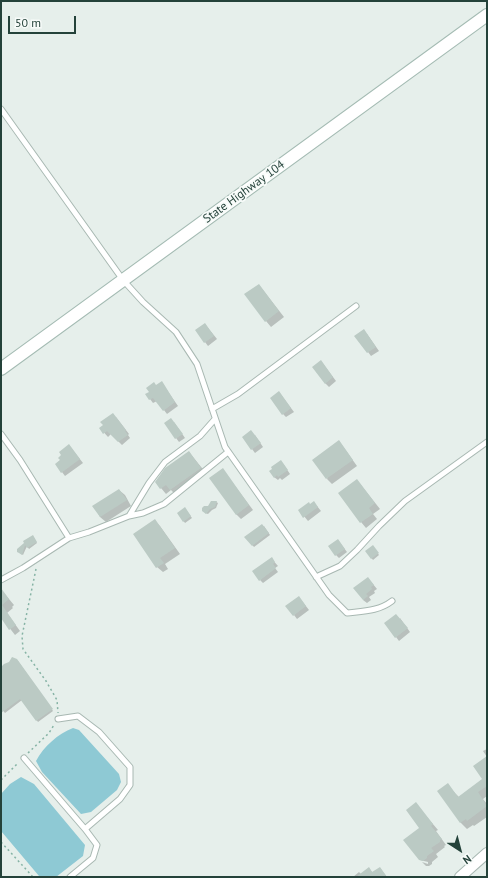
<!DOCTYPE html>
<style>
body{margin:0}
#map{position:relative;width:488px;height:878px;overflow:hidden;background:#e6efeb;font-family:"PT Sans",sans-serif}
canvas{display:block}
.frame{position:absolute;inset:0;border:2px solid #24423a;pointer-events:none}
.north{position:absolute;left:440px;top:830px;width:40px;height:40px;-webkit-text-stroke:3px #f7fbf9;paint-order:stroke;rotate:144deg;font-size:11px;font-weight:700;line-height:16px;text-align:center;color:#24423a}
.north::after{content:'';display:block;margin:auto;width:14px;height:18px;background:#24423a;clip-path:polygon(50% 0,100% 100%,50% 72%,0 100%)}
.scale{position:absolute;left:8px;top:16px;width:68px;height:18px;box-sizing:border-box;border:2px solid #24423a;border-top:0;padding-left:5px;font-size:12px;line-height:14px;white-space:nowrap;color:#24423a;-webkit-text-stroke:3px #f7fbf9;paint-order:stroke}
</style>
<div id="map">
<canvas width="488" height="878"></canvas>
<div class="frame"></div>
<div class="north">N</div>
<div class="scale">50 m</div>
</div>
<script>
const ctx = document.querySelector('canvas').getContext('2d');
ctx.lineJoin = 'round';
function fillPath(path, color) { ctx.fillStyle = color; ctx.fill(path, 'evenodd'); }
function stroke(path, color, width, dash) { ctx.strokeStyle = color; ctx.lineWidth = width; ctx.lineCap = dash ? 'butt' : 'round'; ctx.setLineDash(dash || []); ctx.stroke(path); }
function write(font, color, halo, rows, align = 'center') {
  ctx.font = font + ' "PT Sans",sans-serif'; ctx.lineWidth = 3.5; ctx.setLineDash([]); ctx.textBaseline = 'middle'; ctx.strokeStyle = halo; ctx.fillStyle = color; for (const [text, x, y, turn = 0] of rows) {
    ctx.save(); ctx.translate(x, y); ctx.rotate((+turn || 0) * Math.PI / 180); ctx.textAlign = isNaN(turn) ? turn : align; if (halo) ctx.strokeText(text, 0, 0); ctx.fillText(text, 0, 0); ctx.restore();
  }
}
fillPath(new Path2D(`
 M73,728L79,730L119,774L121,782L117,790L91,812L81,814L42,772L36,761C44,746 58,734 73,728Z
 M21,777L34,784L85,845L83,856L56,877L39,876L1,831V794L10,784Z`), '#8ec9d4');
fillPath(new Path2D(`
 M259,285L284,317L271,327L266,321Z
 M205,324L217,339L208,346L205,342Z
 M367,334L379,351L371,356L356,336Z
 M321,361L336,381L329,387L325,383Z
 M162,383L178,406L167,414L157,401L153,403L147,395Z
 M279,392L294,412L286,417L283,414Z
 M116,417L129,434L128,435L130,438L122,445L111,434L108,437L100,428Z
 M174,422L185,438L179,442L165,423Z
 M255,435L263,447L255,453L252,449Z
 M339,441L357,466L332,484L327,479Z
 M72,449L83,463L65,476L56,464Z
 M189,452L206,473L176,495L171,490L166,494L156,482Z
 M284,465L290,474L282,480L280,478L278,480L274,477Z
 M223,470L253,510L241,519L236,514Z
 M357,480L380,509L373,514L377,519L366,528L361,522Z
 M119,490L125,495L131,506L106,522L100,517L94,506Z
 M216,502L218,503L216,508L212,510L208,514L205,513L208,507Z
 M310,505L317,506L321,511L308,521L299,510Z
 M186,510L192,518L185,523L178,513Z
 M155,521L160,526L180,554L165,564L168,569L163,572L157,567Z
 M264,526L270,535L254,547L246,537Z
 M34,538L37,543L29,549L27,546L23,555L20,553L18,549Z
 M338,540L347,552L339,558L336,555Z
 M374,548L379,555L373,560L366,551Z
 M271,558L278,566L275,568L278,572L263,583L260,580Z
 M368,578L377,589L374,591L375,593L369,597L371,600L367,603L363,600Z
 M4,593L14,605L12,607L13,608L7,613L20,631L15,635L1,617V595Z
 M302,601L309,610L297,619L294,615Z
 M400,618L410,632L399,641L396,637Z
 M18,661L53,711L38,722L22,700L5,713L1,708V668Z
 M487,749V757L483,751Z
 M487,758V796L483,799L487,804V817L474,826L473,825L467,829L461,823L439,791L447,785L459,797L483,779Z
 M416,804L438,830L436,831L446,845L444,846L445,847L436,854L438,857L432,862V864L429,866H426L422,862L428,864V862L420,860L421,828Z
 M369,868L373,873L380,868L387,877H353L359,872L361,874Z`), '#0003');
fillPath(new Path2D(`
 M259,284L279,311L265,322L244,294Z
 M205,323L214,336L204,343L195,330Z
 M364,329L376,347L367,353L354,336Z
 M321,360L333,377L325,384L312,367Z
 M162,381L175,402L163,411L153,398L149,400L145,394L149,392L146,388L154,382L156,385Z
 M279,391L291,408L282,415L270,398Z
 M113,413L126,430L125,431L128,435L118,442L107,431L103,434L99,428L103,425L100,422Z
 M171,418L183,434L175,439L164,423Z
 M251,430L261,443L251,450L242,437Z
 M339,440L353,460L326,479L312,460Z
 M69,444L80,459L61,473L55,464L60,460L58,458L61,455L59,452Z
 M189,451L201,468L170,490L166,485L160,489L155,482L165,468Z
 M281,460L288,470L278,477L277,475L274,478L269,471L272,469L271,467Z
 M223,468L249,505L236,515L209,478Z
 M357,479L375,503L369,508L373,514L360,523L338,493Z
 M119,489L127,500L100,517L92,506Z
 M211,501H217L215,507L210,509L206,514L202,511V508L204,506H208Z
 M314,501L318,507L303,518L298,510L309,502L310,504Z
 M185,507L191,516L183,522L177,513Z
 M155,519L175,548L160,558L164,563L156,568L133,534Z
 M262,524L269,533L252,546L244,537Z
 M33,535L37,542L27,548L25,545L22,555L19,553L17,552V549L24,543L23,541Z
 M338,539L345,549L335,556L328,546Z
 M373,545L379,553L371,559L365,551Z
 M272,557L275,562L273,564L276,568L259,581L252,571Z
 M368,577L374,585L371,587L372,589L366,594L368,596L363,600L353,588Z
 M1,588L9,599L2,605L16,625L9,630L1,618Z
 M299,596L306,606L293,616L285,606Z
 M396,614L408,628L395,638L384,623Z
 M12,657L17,659L53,709L36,721L20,699L1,713V667L4,664L9,662Z
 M487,756V786L478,792L487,806L467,821L466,819L460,823L437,791L448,783L458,797L482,779L473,766Z
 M416,802L433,824L431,826L442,839L440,840V842L431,848L434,851L427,856V858L423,861L419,860L403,840L419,828L406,810Z
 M369,867L372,872L380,867L387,877H356Z`), '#bbcac4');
const service = new Path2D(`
 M1,109L123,280L143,302L176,332L197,364L225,447L329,595L347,613C364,611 379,611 392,601
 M212,409L238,394L356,306
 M1,434L20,460L69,538
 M129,516L143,513L164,504L228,452
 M316,577L340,566L357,550L379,526L405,501L487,442
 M1,580L23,568L69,538L89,532L129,516L149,483L165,462L200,436L215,419
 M58,719L78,716L99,732L130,767V785L120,799L85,829
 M24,758L85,829L97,845L93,858L70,877`);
const minor = new Path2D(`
 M460,877L487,853`);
const secondary = new Path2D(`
 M1,369L487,15`);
stroke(service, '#a8b8b2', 7);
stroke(minor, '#a8b8b2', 12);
stroke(secondary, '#a4bbb3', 14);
stroke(new Path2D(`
 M36,569L22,636L23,649L46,681L57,700L58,713
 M28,753L49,733L54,725
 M1,780L18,763
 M1,842L33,877`), '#86b3a5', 1.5, [2, 3]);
stroke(service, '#fff', 5);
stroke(minor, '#fff', 10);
stroke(secondary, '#fff', 12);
write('12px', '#24423a', '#f7fbf9', [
 ["State Highway 104",244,192,-36]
]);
</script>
